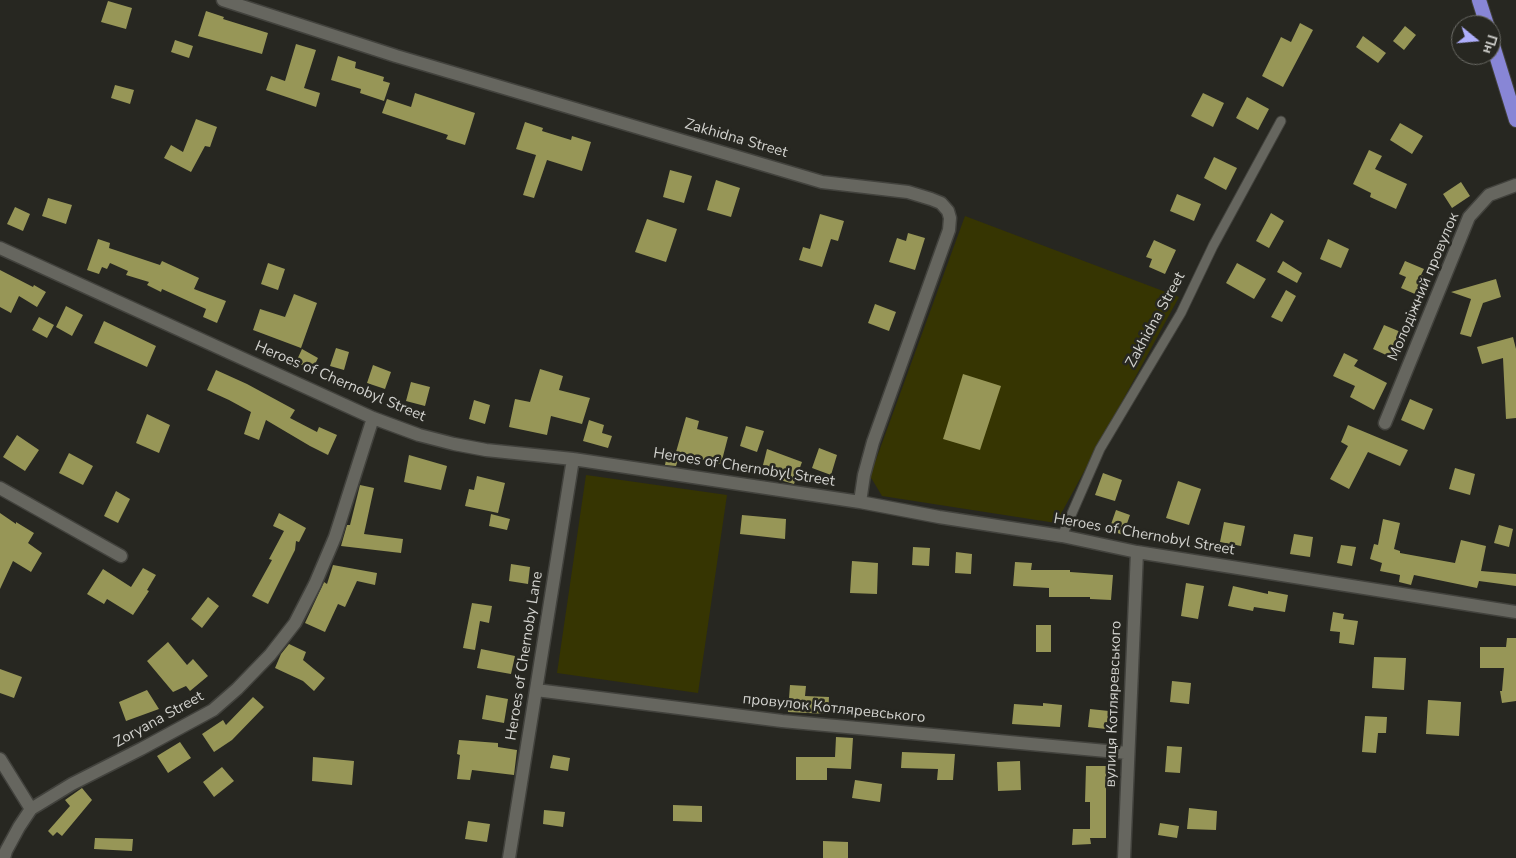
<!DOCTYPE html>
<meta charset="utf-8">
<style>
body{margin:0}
#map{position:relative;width:1516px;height:858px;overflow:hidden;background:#272721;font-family:"Nunito Sans",sans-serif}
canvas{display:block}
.north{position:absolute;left:1451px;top:15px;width:50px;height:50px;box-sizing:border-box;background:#272721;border:1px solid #6b6b66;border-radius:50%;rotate:107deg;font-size:14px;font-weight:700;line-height:20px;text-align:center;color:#d1d1cd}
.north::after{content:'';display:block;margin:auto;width:18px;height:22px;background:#aeaefb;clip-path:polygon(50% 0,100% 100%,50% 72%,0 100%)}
</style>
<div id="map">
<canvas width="1516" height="858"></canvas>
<div class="north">Пн</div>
</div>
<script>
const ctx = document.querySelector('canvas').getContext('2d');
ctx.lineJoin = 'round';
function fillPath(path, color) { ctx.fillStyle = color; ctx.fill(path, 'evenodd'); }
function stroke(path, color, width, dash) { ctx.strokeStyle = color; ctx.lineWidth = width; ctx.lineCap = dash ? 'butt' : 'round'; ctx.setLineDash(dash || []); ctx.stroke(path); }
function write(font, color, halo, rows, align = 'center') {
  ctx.font = font + ' "Nunito Sans",sans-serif'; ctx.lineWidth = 5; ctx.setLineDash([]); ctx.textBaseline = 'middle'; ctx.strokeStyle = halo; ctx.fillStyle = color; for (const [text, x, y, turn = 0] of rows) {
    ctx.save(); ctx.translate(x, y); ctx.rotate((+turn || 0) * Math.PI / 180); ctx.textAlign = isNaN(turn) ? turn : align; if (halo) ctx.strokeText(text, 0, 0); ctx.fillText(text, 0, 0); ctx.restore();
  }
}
fillPath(new Path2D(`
 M965,216L1179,297L1056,523L882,496L870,476Z
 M586,475L727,495L698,693L557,673Z`), '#363502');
fillPath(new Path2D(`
 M108,1L132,8L126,29L101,22Z
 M206,11L224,17L223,19L268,33L262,54L198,36Z
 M1300,23L1313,30L1283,87L1262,76L1281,37L1291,42Z
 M1405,26L1416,35L1404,50L1393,41Z
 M1363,36L1386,53L1378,63L1356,47Z
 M175,40L193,46L189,58L171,52Z
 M296,44L316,50L304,88L320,93L316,107L266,90L271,76L285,81Z
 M338,56L356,62L355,68L384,77L383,81L390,83L384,101L360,93L361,89L331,80Z
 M115,85L134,90L130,104L111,98Z
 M415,93L475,113L465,145L446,139L448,135L382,113L387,99L411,107Z
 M1203,93L1224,103L1213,127L1191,116Z
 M1247,97L1269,109L1258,130L1236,118Z
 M196,119L217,127L210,147L205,146L191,172L164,158L171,145L183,152Z
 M525,122L543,128L542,131L571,140L572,136L591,142L582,171L547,160L534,198L523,195L536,155L516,149Z
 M1400,123L1423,136L1412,154L1390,140Z
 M1369,150L1382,156L1375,169L1407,184L1396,209L1370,197L1371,193L1353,184Z
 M1214,157L1237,168L1226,190L1204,178Z
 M670,170L692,176L684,203L663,197Z
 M716,180L740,188L731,217L707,210Z
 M1461,182L1470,196L1452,208L1443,194Z
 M1177,194L1201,204L1194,221L1170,211Z
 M48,198L72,205L66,224L42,216Z
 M15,207L30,214L23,231L7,224Z
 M1271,213L1284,221L1269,248L1256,241Z
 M820,214L844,221L838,241L831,239L822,267L799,260L803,247L810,249Z
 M647,219L677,229L666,262L635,252Z
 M908,233L925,238L915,270L889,262L897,238L906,241Z
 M98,239L110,243L109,248L160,265L162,261L199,278L194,289L226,301L217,323L203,317L206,309L162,289L161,292L147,285L149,282L126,275L128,271L110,263L107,269L102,267L99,274L87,270Z
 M1328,239L1349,249L1341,268L1320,259Z
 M1154,240L1176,250L1165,274L1149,267L1152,259L1146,257Z
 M1283,261L1302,273L1297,283L1277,272Z
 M1405,261L1424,269L1421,275L1430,279L1422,297L1401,288L1406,277L1399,274Z
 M268,263L285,269L278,290L261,284Z
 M1237,263L1266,279L1254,299L1226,283Z
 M0,270L33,287L34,285L46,292L37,307L19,296L11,313L0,307Z
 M1496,279L1501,297L1483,303L1471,337L1460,334L1471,299L1451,292Z
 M1286,290L1296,296L1282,322L1271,317Z
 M294,294L317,303L301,348L253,330L260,309L285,317Z
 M875,304L896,312L889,331L868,323Z
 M66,306L83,315L72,336L56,327Z
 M39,317L54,325L47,338L32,330Z
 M104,321L156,346L147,367L94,343Z
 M1384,325L1408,335L1397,360L1373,349Z
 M1513,337L1516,349V418L1506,419L1503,358L1482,364L1477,347Z
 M336,348L349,352L344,370L330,366Z
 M302,349L318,358L312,370L296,362Z
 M1344,353L1358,360L1354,366L1387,383L1374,410L1350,397L1355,386L1333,376Z
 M373,365L391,372L385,389L367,383Z
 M540,369L563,376L559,390L590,398L582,424L551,416L547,435L509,427L515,399L530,402Z
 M216,370L247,384L295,410L290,418L317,432L319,427L337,435L328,455L310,446L266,420L259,440L244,434L251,412L229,400L207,390Z
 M963,374L1001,386L980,450L943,439Z
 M411,382L430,387L425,406L406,401Z
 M1410,399L1433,409L1424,430L1401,420Z
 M474,400L490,405L485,424L469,419Z
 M147,414L170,425L159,453L136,443Z
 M686,417L699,421L697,429L728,437L721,464L680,454L676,466L665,465L668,450L676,452Z
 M589,420L604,425L602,433L612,436L608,448L583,441Z
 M1348,425L1408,450L1400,466L1368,452L1349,489L1330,479L1348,446L1341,442Z
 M746,426L764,431L757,452L740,446Z
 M17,435L39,450L25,471L3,457Z
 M819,448L837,455L831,475L812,468Z
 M767,449L802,462L794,484L780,480L784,471L763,465Z
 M69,453L93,466L83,485L59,473Z
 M409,455L447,466L441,490L404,482Z
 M1455,468L1475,474L1470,495L1449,489Z
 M1103,473L1122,480L1115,501L1095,495Z
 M477,476L505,483L498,513L465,506L469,489L474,490Z
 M1178,481L1201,489L1189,525L1166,518Z
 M360,485L374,488L364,534L403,539L401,553L341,546L347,525H350Z
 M116,491L130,499L118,523L104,516Z
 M1116,510L1130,515L1123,535L1109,530Z
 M0,513L16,524V522L34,533L28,543L42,553L31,572L13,561L0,589Z
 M279,513L306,528L299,542L296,541L295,550L268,604L252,596L272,560L269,559L284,531L273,526Z
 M491,514L510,519L507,530L489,526Z
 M742,515L786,519L785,539L740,534Z
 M1383,519L1400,523L1394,549L1400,551V553L1455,563L1461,540L1486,546L1481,571L1516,574V586L1479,581L1477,588L1414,575L1411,585L1399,582L1400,575L1380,571L1382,563L1370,559L1374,544L1378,545Z
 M1224,522L1245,526L1241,546L1220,542Z
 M1499,525L1513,529L1509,547L1494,543Z
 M1294,534L1313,537L1310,557L1290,554Z
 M1341,545L1356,547L1352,566L1337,563Z
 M913,547L930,548L929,566L912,565Z
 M956,552L972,554L971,574L955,573Z
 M852,561L878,563L877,594L850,593Z
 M1015,562L1032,563L1031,570H1070V572L1113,575L1111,600L1090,599V597H1049V588L1013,586Z
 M511,564L530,567L528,584L509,581Z
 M333,565L377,573L375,585L357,581L345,607L338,604L325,632L305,623L324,582L327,584Z
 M143,568L156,575L147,590L149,591L133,615L107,599L104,604L87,594L103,569L131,587Z
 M1186,583L1204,586L1198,619L1181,616Z
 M1233,586L1268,594V591L1288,595L1285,612L1254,607L1253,611L1228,606Z
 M208,597L219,606L202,628L191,619Z
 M472,603L492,606L489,623L480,621L475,650L463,648Z
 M1333,612L1344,614L1343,619L1358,621L1354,645L1339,643L1340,632L1330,631Z
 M1036,625H1051V652H1036Z
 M1507,638H1516V701L1502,703L1500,691H1502L1504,668H1480V647H1506Z
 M168,642L187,665L193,659L208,676L190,691L186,686L173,692L147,661Z
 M289,644L306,652L303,660L325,678L314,691L303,681L275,668L281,654Z
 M481,649L515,656L511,674L477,668Z
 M1374,657L1406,658L1404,690L1372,688Z
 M0,669L22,677L14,698L0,693Z
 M1172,681L1191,683L1189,704L1170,702Z
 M790,685L806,686L805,696L829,697L828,714L788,712Z
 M147,690L159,709L126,721L119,702Z
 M486,695L508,699L504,723L482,719Z
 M253,697L264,707L232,740L214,752L202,734L223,720L226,725Z
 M1428,700L1461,702L1459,736L1426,734Z
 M1043,703L1062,705L1060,727L1012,724L1014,704L1043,706Z
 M1090,709L1109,711L1106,729L1088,727Z
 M1365,716L1387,717L1386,733H1378L1376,753L1362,752Z
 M836,737L853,738L851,769L827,768V780H796V757H835Z
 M459,740L498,743V747L517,750L514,775L472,770L470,780L457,779L460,755L457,754Z
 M180,742L191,758L168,773L157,756Z
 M1167,746L1182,747L1180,773L1165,772Z
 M902,752L955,754L953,780H937L938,769L901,768Z
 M553,755L570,758L568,771L550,768Z
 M313,757L354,761L352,785L312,781Z
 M1020,761L1021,790L998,791L997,762Z
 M1086,766H1106V838H1090L1091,844L1072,845L1073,829H1090V833V802H1085Z
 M222,767L234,781L214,797L203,782Z
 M855,780L882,784L880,802L852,798Z
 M82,788L92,800L62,836L57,832L53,836L48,831L70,806L65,800Z
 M673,805L702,806V822L673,821Z
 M1189,808L1217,811L1216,830L1187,829Z
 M544,810L565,812L563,827L543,824Z
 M468,821L490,824L487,842L465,839Z
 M1160,823L1179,826L1177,838L1158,835Z
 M95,838L133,839L132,851L94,849Z
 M823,841L848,842V858H823Z`), '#979657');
const service = new Path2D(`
 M1062,536L1100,449L1181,313L1213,246L1281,121`);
const minor = new Path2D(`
 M223,0L396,56L822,182L908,192L931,199L941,203L948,211L950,218L949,230L873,442L864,475L860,502
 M0,248L373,418L419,435L454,444L486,450L573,459L860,502L939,517L1062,536L1137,552L1516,612
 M1385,423L1469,217L1489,195L1516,185
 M0,488L121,556
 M536,690L782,721L1128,753
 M0,759L31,809
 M4,858L6,851L19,827L31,809L72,784L141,749L213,710L237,689L270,655L295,623L315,584L335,537L373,418
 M509,858L573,459
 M1124,858L1137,552`);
const trunk = new Path2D(`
 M1479,0L1487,25
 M1491,39L1516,120`);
stroke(service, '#42423d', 11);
stroke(minor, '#42423d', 15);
stroke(trunk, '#42423d', 16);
stroke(service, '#66665f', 9);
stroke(minor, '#66665f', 12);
stroke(trunk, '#8886d6', 14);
write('15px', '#d1d1cd', '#272721', [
 ["Zakhidna Street",736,139,16],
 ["Молодіжний провулок",1424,287,-67],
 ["Zakhidna Street",1156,320,-61],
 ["Heroes of Chernobyl Street",340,382,23],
 ["Heroes of Chernobyl Street",744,468,9],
 ["Heroes of Chernobyl Street",1144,535,10],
 ["Heroes of Chernoby Lane",525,656,-81],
 ["вулиця Котляревського",1114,704,-88],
 ["провулок Котляревського",834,709,6],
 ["Zoryana Street",159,720,-29]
]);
</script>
